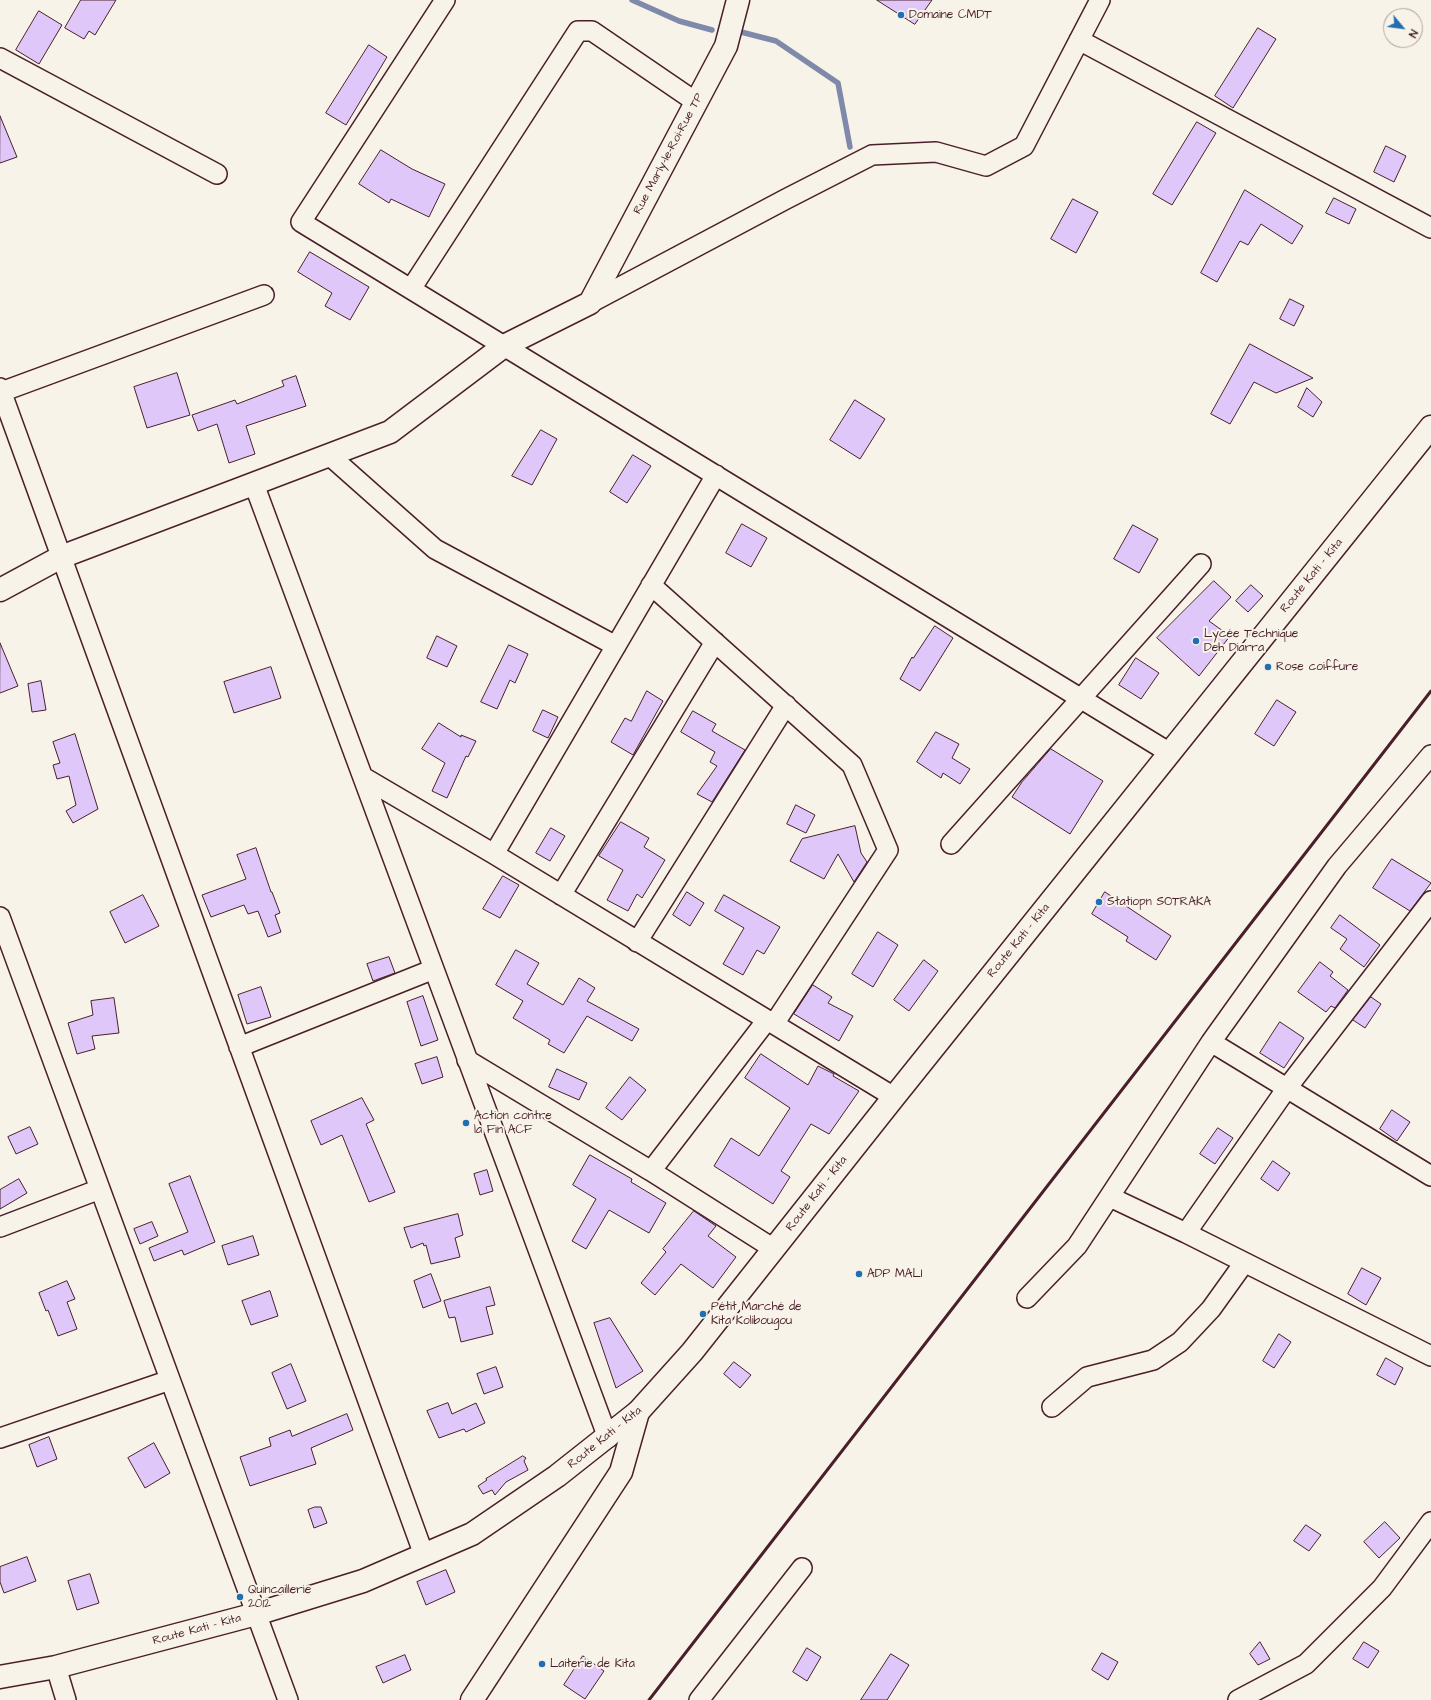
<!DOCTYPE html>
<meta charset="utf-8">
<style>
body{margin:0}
#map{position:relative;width:1431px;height:1700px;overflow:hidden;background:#f7f3e8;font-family:"Architects Daughter",sans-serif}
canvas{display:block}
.north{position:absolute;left:1383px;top:8px;width:40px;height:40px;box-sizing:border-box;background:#f7f3e8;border:1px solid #b29e9c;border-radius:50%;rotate:119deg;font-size:11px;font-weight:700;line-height:16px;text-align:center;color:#4a1f2b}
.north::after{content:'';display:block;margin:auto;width:14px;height:18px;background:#1f6fb2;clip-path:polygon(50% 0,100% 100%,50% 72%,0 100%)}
</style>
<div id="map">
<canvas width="1431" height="1700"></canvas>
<div class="north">N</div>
</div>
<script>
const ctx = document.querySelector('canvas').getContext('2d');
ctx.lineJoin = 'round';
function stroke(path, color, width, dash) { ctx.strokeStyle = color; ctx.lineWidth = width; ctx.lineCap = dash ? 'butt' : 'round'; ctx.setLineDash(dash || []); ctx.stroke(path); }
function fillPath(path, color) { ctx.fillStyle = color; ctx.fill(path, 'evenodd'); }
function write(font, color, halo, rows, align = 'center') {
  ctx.font = font + ' "Architects Daughter",sans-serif'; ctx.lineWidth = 4; ctx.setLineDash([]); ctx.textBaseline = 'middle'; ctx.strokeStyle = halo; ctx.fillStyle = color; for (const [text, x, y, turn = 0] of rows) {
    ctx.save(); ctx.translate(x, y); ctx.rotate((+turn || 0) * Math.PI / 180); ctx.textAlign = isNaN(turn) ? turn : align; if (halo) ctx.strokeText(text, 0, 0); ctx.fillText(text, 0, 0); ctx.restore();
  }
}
stroke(new Path2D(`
 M632,0L679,21L712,30
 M741,32L776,41L838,83L850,147`), '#7f89aa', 5.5);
const building = new Path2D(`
 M81,0H116L95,35L89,31L84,39L65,28Z
 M877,0H932L915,24Z
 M39,11L62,25L39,64L16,50Z
 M1258,28L1276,39L1233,108L1215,96Z
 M369,45L387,57L346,125L326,113Z
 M0,116L17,157L0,163Z
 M1197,122L1216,133L1172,205L1153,194Z
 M1386,146L1406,156L1394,182L1374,172Z
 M381,150L412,169L445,184L429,217L391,199L389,203L359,184Z
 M1245,190L1303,226L1292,244L1261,224L1248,245L1240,241L1217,282L1201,273Z
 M1334,198L1356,209L1349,224L1326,213Z
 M1073,199L1098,212L1076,253L1051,239Z
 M310,252L369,287L350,320L325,306L332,293L298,272Z
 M1290,299L1304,306L1294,326L1280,319Z
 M1250,344L1313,378L1276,393L1254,382L1230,424L1211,414Z
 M177,373L190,415L147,428L134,387Z
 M296,376L306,406L246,426L255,454L229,463L217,424L198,431L192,415L235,400L237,404L284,386L282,381Z
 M1307,388L1322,402L1313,417L1298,407Z
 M855,400L885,419L860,459L830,440Z
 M541,430L557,439L532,485L512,476Z
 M633,455L651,466L627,503L610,492Z
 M742,524L767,538L751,567L726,553Z
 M1133,525L1158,539L1139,573L1114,559Z
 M1214,581L1231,597L1209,621L1230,636L1199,676L1157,638Z
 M1251,585L1263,596L1248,612L1236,601Z
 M935,626L953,638L920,691L900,679L912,657L913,658Z
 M437,636L457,646L447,667L427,658Z
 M0,643L18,686L0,693Z
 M509,645L528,654L515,683L510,680L497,709L481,702Z
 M1136,658L1159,673L1141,699L1119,685Z
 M271,667L281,698L234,713L224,682Z
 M41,681L46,710L32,712L28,684Z
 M647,691L663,701L633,755L611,742L625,718L631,721Z
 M1277,700L1296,712L1274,746L1255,734Z
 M543,710L558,717L548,738L533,731Z
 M693,711L716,724L712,731L745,750L712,802L697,794L717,766L710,762L715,752L681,732Z
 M439,723L461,737V735L476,741L468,757L466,756L447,798L432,791L445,763L422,749Z
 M936,732L959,744L952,758L970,769L960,784L943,773L941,778L917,762Z
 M75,734L98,809L73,823L66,811L76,805L69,776L57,779L53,765L60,763L53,742Z
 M1051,749L1103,781L1070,834L1012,797L1022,782Z
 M796,805L815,815L806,833L787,824Z
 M621,822L649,838L644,847L665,860L642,898L637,894L628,911L607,900L623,870L599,856Z
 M855,826L861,853L867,862L854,882L838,854L824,879L790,861L802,839Z
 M551,828L565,836L550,861L536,853Z
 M256,848L271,892H272L280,913L275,915L281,932L268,937L258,911L248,914L244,905L211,917L202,895L246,879L237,855Z
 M1392,859L1431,883L1410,911L1373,888Z
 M503,876L519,885L500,918L483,909Z
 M687,892L704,903L690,926L673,915Z
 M1105,892L1171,936L1156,960L1126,941L1128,937L1092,914Z
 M143,895L159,926L125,943L110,912Z
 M724,895L780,927L764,954L757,950L743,975L723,964L744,928L715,911Z
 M1340,915L1380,945L1364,967L1340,949L1347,939L1331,928Z
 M878,932L898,945L873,987L852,974Z
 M516,950L539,963L527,984L563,1005L579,978L595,988L587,1001L639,1029L632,1041L587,1016L564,1053L548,1044L550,1040L513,1018L523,1001L496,985Z
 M389,957L395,973L373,981L367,964Z
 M924,960L938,971L909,1011L894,1000Z
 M1320,962L1333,972L1330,976L1348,990L1335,1008L1331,1006L1326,1012L1298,992Z
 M813,985L832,997L828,1003L853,1016L839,1041L794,1014Z
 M261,987L271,1017L247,1024L238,995Z
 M423,996L438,1040L421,1046L407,1002Z
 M1371,997L1381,1004L1365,1028L1353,1020Z
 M114,998L119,1033L92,1036L95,1049L77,1054L68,1023L93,1015L91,1001Z
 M1280,1022L1304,1038L1284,1068L1260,1053Z
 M761,1054L808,1085L818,1066L834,1074L833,1076L859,1091L829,1134L811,1124L781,1171L790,1177L773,1204L714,1166L731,1138L759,1156L790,1108L745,1078Z
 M437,1057L443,1077L422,1084L415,1064Z
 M557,1069L587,1083L579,1100L549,1087Z
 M630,1077L646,1090L622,1120L606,1108Z
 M362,1098L374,1120L366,1124L395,1192L369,1202L342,1135L321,1145L311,1121Z
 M1392,1110L1410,1122L1397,1141L1380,1129Z
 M30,1127L38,1144L16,1154L8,1137Z
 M1218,1128L1233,1138L1215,1164L1200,1154Z
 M590,1155L632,1179L631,1182L666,1203L649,1233L609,1210L586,1249L572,1241L596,1199L573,1185Z
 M1273,1161L1290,1173L1278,1191L1261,1179Z
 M487,1170L493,1191L480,1195L474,1174Z
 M190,1176L215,1242L184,1255L182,1250L154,1261L149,1248L188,1232L169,1184Z
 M19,1179L27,1193L0,1209V1190Z
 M694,1211L716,1226L708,1236L736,1257L713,1288L681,1264L655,1295L641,1283L666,1252L663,1249Z
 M458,1214L463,1235L455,1238L460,1257L431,1264L426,1245L424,1246L423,1243L411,1248L404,1228Z
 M152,1222L158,1236L140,1244L134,1229Z
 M253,1236L259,1255L228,1265L222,1246Z
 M1362,1268L1381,1278L1366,1305L1348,1294Z
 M431,1274L441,1301L423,1308L414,1281Z
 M67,1281L75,1299L67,1302L77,1329L58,1336L48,1310L46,1311L39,1293Z
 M490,1287L495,1305L486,1307L493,1334L461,1342L455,1317L449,1318L444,1301Z
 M270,1291L278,1316L251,1325L242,1301Z
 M610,1318L643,1371L616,1388L594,1323Z
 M1279,1334L1291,1342L1274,1368L1263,1361Z
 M1386,1358L1403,1368L1395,1385L1377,1375Z
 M734,1362L751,1375L740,1388L724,1374Z
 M291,1364L306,1401L287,1409L272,1373Z
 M496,1367L503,1387L484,1394L477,1374Z
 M448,1403L452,1414L476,1403L485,1423L466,1432L464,1429L439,1438L427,1411Z
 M347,1414L353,1430L311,1448L316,1464L250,1486L240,1457L271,1446L269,1438L290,1430L292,1436Z
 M49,1437L57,1459L37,1467L29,1445Z
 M154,1443L170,1473L145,1488L128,1458Z
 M523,1456L526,1458L524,1461L528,1470L506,1482L495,1495L492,1490L483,1494L478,1486L487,1480L486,1479Z
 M315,1507H321L327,1523L314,1528L308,1510Z
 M1385,1522L1400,1538L1379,1558L1364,1542Z
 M1306,1525L1321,1535L1309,1551L1294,1541Z
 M27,1557L36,1581L4,1593L0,1582V1567Z
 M446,1570L455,1592L426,1605L417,1582Z
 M90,1574L99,1603L77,1610L68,1581Z
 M1260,1642L1270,1659L1258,1665L1250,1654Z
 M1364,1642L1379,1651L1368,1668L1353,1659Z
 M807,1648L821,1657L807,1681L793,1672Z
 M1102,1653L1118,1662L1108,1680L1092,1670Z
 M891,1654L909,1665L887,1700H861Z
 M405,1655L411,1670L383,1683L376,1667Z
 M583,1656L604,1671L585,1699L564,1685Z`);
fillPath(building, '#dfc8f9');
stroke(building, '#4a1f2b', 1);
const minor = new Path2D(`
 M445,0L301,222L1170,753
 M1079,40L1431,228
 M0,58L217,174
 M411,289L578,31H592L696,102
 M590,303L786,199L872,155L936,152L986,166L1024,146L1100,0
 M0,388L424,1555
 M1,392L264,295
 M329,455L435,549L616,646
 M254,484L608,1438
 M651,585L852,765L888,850L774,1024
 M1431,755L1337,866L1211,1042L1431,1176
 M363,777L494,854L894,1097
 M951,844L1201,564
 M494,854L716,475
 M561,895L715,642
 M0,917L288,1700
 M637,942L786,705
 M239,1047L434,969
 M467,1060L651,1171L774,1249
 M651,1171L767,1020
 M1110,1197L1186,1233L1431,1356
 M0,1227L100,1189
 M1186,1233L1287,1088L1431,901
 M1027,1298L1077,1246L1211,1042
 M1052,1407L1087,1377L1153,1360L1180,1342L1211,1309L1244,1263
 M0,1438L170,1380
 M56,1667L66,1700
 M699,1700L802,1568
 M1238,1700L1306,1664L1382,1588L1431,1522`);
const tertiary = new Path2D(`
 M0,590L61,557L390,432L504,346L590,303L726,46L738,0
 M472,1700L621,1472L638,1412`);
const primary = new Path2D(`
 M0,1677L56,1667L256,1614L363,1581L472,1534L557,1476L638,1412L692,1352L894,1097L1431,427`);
stroke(minor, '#4a1f2b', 22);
stroke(tertiary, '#4a1f2b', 25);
stroke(primary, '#4a1f2b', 25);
stroke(minor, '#f7f3e8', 19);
stroke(tertiary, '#f7f3e8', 22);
stroke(primary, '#f7f3e8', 22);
stroke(new Path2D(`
 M649,1700L1431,691`), '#4a1f2b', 3);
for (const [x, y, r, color] of [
 [901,15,4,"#1f6fb2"],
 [1196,641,4,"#1f6fb2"],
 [1268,667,4,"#1f6fb2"],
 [1099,902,4,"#1f6fb2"],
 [466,1123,4,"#1f6fb2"],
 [859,1274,4,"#1f6fb2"],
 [703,1314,4,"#1f6fb2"],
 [240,1597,4,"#1f6fb2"],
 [542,1664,4,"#1f6fb2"]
]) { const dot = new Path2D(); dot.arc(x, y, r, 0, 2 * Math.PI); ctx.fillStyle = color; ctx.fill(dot); stroke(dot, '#f7f3e8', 1.5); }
write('12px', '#4a1f2b', '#f7f3e8', [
 ["Domaine CMDT",909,15],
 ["Lycée Technique",1204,634],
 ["Deh Diarra",1204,648],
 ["Rose coiffure",1276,667],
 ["Statiopn SOTRAKA",1107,902],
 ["Action contre",474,1116],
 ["la Fin ACF",474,1130],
 ["ADP MALI",867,1274],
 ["Pétit Marché de",711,1307],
 ["Kita Kolibougou",711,1321],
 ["Quincaillerie",248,1590],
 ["2012",248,1604],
 ["Laiterie de Kita",550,1664]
], 'left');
write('12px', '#4a1f2b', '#f7f3e8', [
 ["Rue Marly-le-Roi-Rue TP",669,154,-62],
 ["Route Kati - Kita",1312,576,-51],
 ["Route Kati - Kita",1019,941,-51],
 ["Route Kati - Kita",817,1194,-52],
 ["Route Kati - Kita",605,1438,-39],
 ["Route Kati - Kita",197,1630,-15]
]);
</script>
